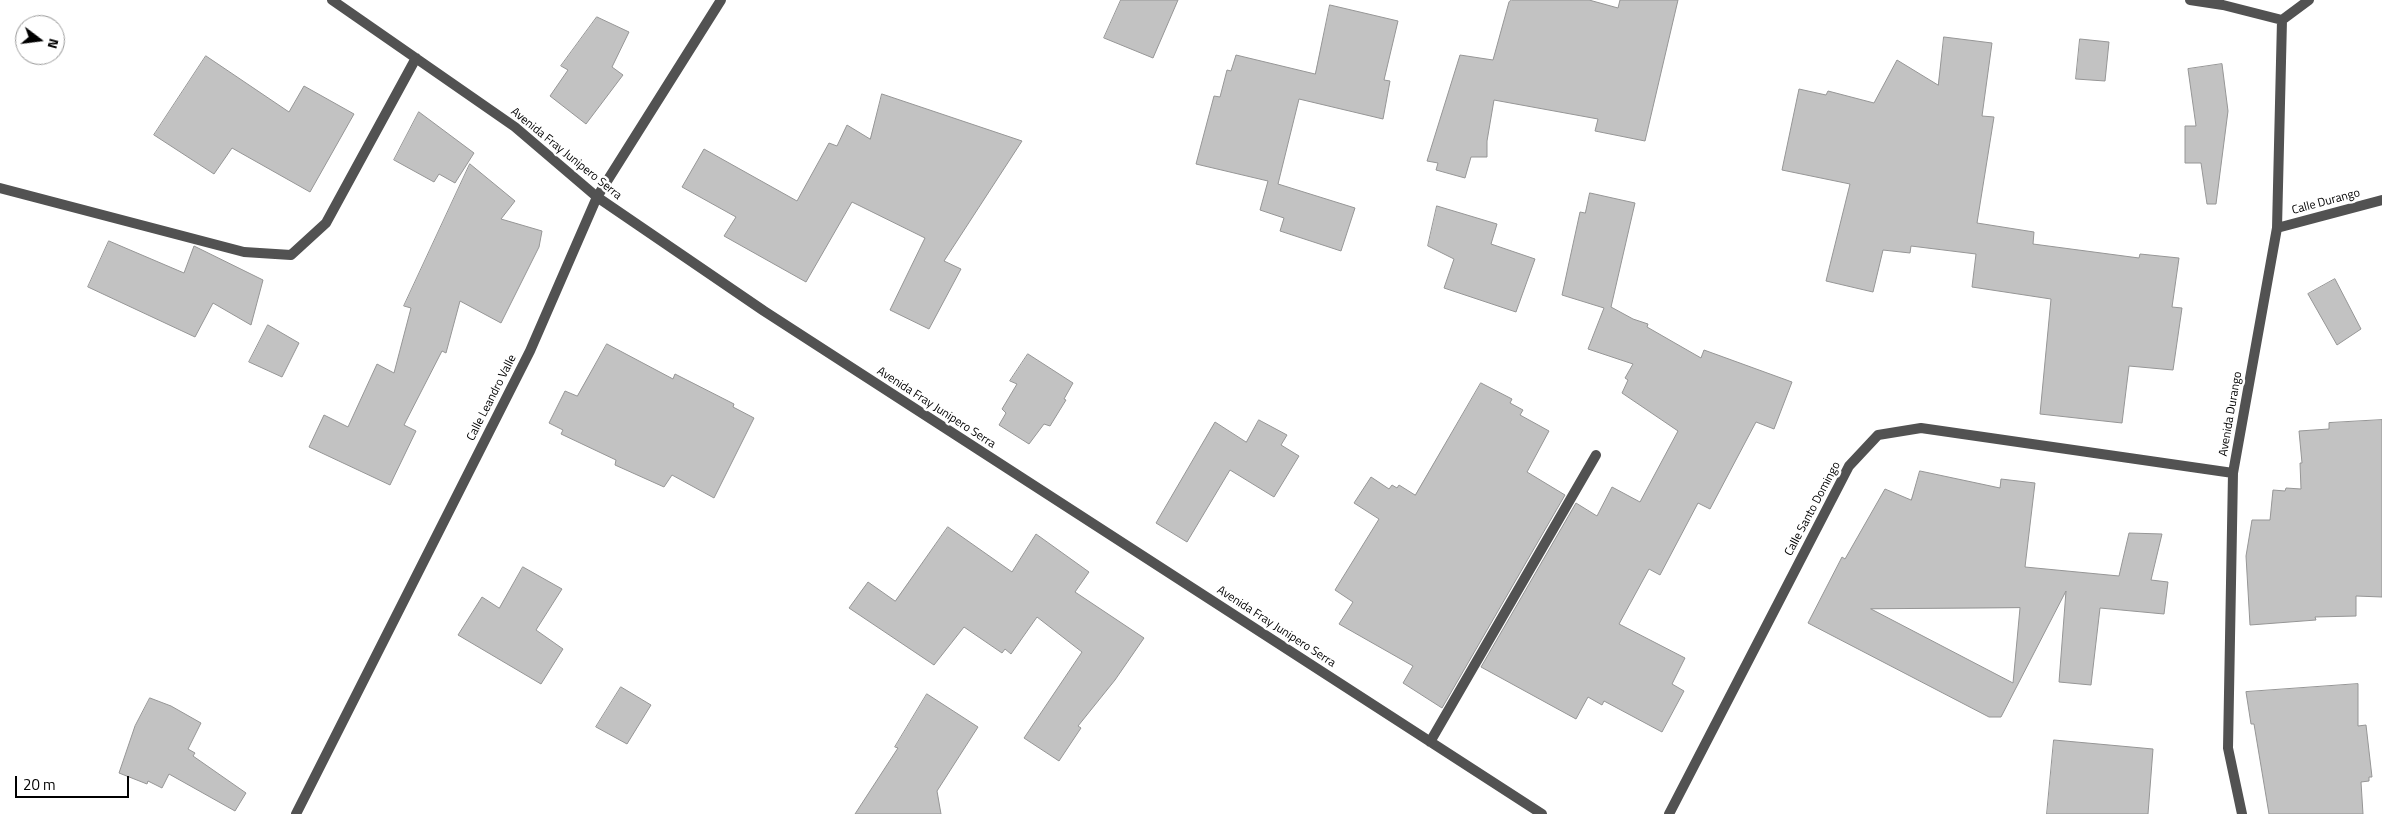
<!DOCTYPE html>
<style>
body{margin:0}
#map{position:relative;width:2382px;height:814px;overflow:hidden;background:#fff;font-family:"Titillium Web",sans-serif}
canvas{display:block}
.north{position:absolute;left:15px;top:15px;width:50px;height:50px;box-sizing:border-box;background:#fff;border:1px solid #999;border-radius:50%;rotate:105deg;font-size:14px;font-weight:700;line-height:20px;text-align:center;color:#000}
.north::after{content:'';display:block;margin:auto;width:18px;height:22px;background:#000;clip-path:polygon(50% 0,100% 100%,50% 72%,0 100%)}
.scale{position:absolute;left:15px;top:776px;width:114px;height:22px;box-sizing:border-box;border:2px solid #000;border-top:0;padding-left:6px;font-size:15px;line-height:18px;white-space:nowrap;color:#000;-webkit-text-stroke:4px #fff;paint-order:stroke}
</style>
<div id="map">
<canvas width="2382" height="814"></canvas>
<div class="north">N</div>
<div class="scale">20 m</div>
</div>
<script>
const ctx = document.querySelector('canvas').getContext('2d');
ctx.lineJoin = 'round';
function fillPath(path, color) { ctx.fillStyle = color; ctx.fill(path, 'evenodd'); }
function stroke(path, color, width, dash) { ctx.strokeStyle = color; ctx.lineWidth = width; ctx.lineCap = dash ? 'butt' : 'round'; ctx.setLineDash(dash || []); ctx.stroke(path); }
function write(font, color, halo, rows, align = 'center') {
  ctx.font = font + ' "Titillium Web",sans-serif'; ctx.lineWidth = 5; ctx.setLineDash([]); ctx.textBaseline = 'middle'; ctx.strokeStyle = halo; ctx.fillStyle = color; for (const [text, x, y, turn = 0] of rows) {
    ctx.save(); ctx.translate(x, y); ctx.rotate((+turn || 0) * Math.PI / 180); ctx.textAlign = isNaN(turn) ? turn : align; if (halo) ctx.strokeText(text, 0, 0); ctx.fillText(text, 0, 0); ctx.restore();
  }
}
const building = new Path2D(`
 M1121,0H1178L1153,58L1104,38Z
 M1512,0H1589L1618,8L1620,0H1678L1645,141L1595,131L1598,119L1494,100L1487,141V157H1471L1465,178L1436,170L1438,163L1427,161L1460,55L1493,60L1509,2Z
 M1330,5L1398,21L1384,80L1390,81L1383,119L1299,99L1278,184L1355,208L1341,251L1280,231L1284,218L1260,210L1268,181L1196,164L1214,96L1220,97L1227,70L1231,71L1236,55L1315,74Z
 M597,17L629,32L612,67L623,75L586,124L550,96L568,70L561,66Z
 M1944,37L1992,43L1982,116L1994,117L1977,223L2034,232L2033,244L2139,258L2140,254L2179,258L2172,307L2182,308L2173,370L2129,366L2122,423L2040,414L2051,299L1972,287L1976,254L1911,246L1910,253L1883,250L1873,292L1826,281L1850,184L1782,170L1799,89L1826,95L1828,91L1874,103L1897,60L1938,85Z
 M2080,39L2109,42L2105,81L2076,79Z
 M206,56L289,112L304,86L354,114L310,192L232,148L214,174L154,135Z
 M2222,64L2228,111L2216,204H2207L2201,163H2185V126H2196L2188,69Z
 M882,94L1022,141L944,261L961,269L929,329L890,310L925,238L852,202L806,282L724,236L736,217L682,187L704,149L797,201L829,143L837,146L847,125L870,139Z
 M419,112L474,153L455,183L439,174L434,182L394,160Z
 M470,164L515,201L501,219L542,231L539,247L501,323L460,301L446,353L442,351L404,425L416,431L390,485L309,447L324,415L348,427L377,364L394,373L411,308L404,306Z
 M1590,193L1635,203L1611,307L1633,319L1648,324L1647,327L1701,358L1704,350L1792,382L1774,429L1756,422L1710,509L1698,503L1660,575L1649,569L1619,624L1685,658L1672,684L1684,691L1662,732L1604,701L1602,705L1588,697L1576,719L1481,667L1576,503L1597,516L1612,487L1640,502L1678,431L1622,393L1628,380L1625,378L1633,364L1588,349L1604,308L1562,295L1580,212L1585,213Z
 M1437,206L1497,224L1491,244L1535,259L1516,312L1444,288L1454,259L1428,246Z
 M109,241L184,273L194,246L263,280L251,325L213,303L195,337L88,287Z
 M2335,279L2361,329L2337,345L2308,294Z
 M268,325L299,343L282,377L249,362Z
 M607,344L673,379L675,374L734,404L733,407L754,418L714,498L672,475L664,487L615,465L616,460L561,434L563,430L549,423L565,391L577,396Z
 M1028,354L1073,383L1064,399L1066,400L1050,426L1044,424L1029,444L999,425L1006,413L1002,409L1017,384L1010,381Z
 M1481,383L1512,399L1510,403L1523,410L1520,415L1549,431L1527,472L1565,495L1442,708L1403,683L1413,666L1339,624L1353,602L1335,590L1379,519L1354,503L1371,477L1389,489L1392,485L1397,488L1399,485L1415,495Z
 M1259,420L1287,435L1281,445L1299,456L1274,497L1230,470L1187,542L1156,523L1215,422L1246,442Z
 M2382,420V597L2356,596V616L2315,617L2316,620L2250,625L2246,556L2252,520H2270L2273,490L2285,491L2286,488L2301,489L2300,463H2302L2299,431L2329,429V423Z
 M1920,471L2000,488L2001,479L2035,483L2025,567L2119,576L2129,533L2162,534L2151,580L2168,582L2164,614L2100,608L2091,685L2059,682L2066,591L2001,717H1989L1808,623L1842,557L1845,559L1885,489L1911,500ZM2020,608L2013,683L1871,609Z
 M948,527L1012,572L1036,534L1089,572L1075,592L1144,638L1115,680L1078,726L1081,728L1059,761L1024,738L1082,652L1037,617L1011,654L1005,649L1002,653L964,627L934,665L849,608L868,582L895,601Z
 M523,567L562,589L536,630L563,649L541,684L458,635L482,597L499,608Z
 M2358,684V726L2366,725L2372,777H2369V781L2361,782L2363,814H2269L2254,724H2251L2246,692Z
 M621,687L651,705L627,744L596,727Z
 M927,694L978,727L937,791L941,814H855L898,748L895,747Z
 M150,698L171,706L201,723L188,749L195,753L193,756L246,793L235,811L169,774L162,788L148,781L147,784L119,773L135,726Z
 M2054,740L2153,749L2148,814H2047Z`);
fillPath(building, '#c2c2c2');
stroke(building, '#969696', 1);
stroke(new Path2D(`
 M332,0L515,127L597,197L764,311L1542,814
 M2190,0L2223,5L2282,20
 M2282,20L2309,0
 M0,188L244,252L291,255L326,223L416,58
 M2277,228L2382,200
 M1430,742L1596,455
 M296,814L530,351L597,197L721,0
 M1669,814L1849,466L1878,435L1921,428L2233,473
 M2242,814L2228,748L2233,473L2277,228L2282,20`), '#525252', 10);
write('12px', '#000', '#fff', [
 ["Avenida Fray Junipero Serra",566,154,39],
 ["Calle Durango",2326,202,-15],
 ["Calle Leandro Valle",492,398,-63],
 ["Avenida Fray Junipero Serra",936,408,33],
 ["Avenida Durango",2231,414,-80],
 ["Calle Santo Domingo",1813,509,-62],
 ["Avenida Fray Junipero Serra",1276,627,33]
]);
</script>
